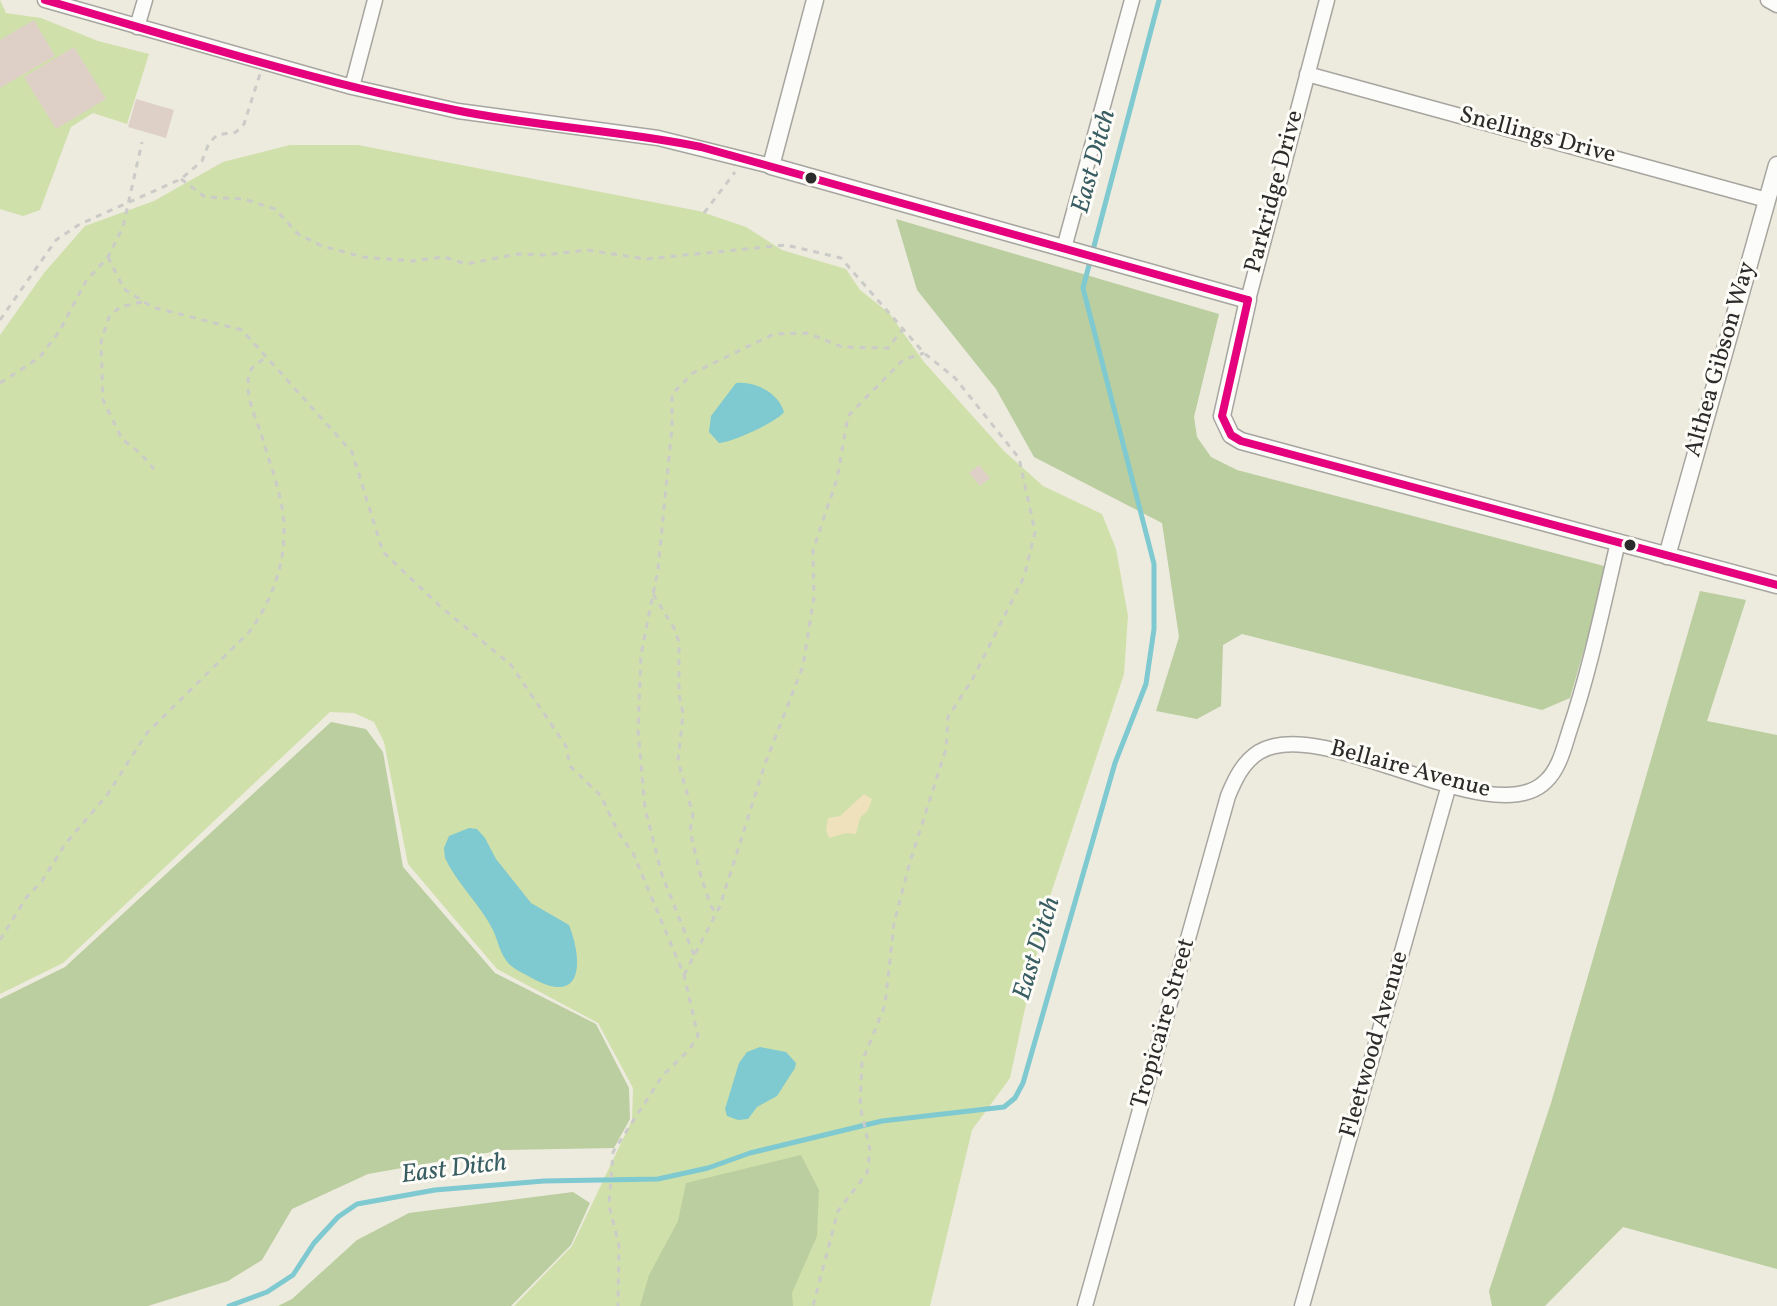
<!DOCTYPE html>
<style>
body{margin:0}
canvas{display:block;background:#edeade}
</style>
<canvas width="1777" height="1306"></canvas>
<script>
const ctx = document.querySelector('canvas').getContext('2d');
ctx.lineJoin = 'round';
function fillPath(path, color) { ctx.fillStyle = color; ctx.fill(path, 'evenodd'); }
function stroke(path, color, width, dash) { ctx.strokeStyle = color; ctx.lineWidth = width; ctx.lineCap = dash ? 'butt' : 'round'; ctx.setLineDash(dash || []); ctx.stroke(path); }
function write(font, color, halo, rows, align = 'center') {
  ctx.font = font + ' Vollkorn,serif'; ctx.lineWidth = 6; ctx.setLineDash([]); ctx.textBaseline = 'middle'; ctx.strokeStyle = halo; ctx.fillStyle = color; for (const [text, x, y, turn = 0] of rows) {
    ctx.save(); ctx.translate(x, y); ctx.rotate((+turn || 0) * Math.PI / 180); ctx.textAlign = isNaN(turn) ? turn : align; if (halo) ctx.strokeText(text, 0, 0); ctx.fillText(text, 0, 0); ctx.restore();
  }
}
fillPath(new Path2D(`
 M0,0L6,13L41,18L98,41L149,54L127,124L93,113L71,127L40,210L23,216L0,209Z
 M290,145H358L699,211L746,227L782,250L846,269L860,290L889,313L924,362L1004,451L1043,486L1102,514L1116,549L1128,616L1124,674L1048,902L1010,1078L972,1130L930,1306H514L572,1246L632,1120L633,1088L598,1023L497,969L408,864L384,742L374,722L354,713L330,712L63,963L0,994V335L44,273L85,226L154,201L223,162Z`), '#d0e0aa');
fillPath(new Path2D(`
 M896,219L1219,314L1194,417L1197,437L1211,457L1237,470L1608,567L1570,698L1542,710L1242,634L1223,645L1221,706L1197,719L1156,711L1179,637L1162,523L1034,457L996,389L917,290Z
 M1700,591L1746,600L1707,721L1777,735V1269L1623,1227L1545,1306H1492L1489,1291L1551,1103Z
 M331,722L366,729L383,752L403,867L495,973L596,1024L629,1088L630,1119L614,1148L503,1150L368,1174L292,1209L262,1260L228,1281L148,1306H0V999L65,967Z
 M801,1155L819,1190L817,1236L792,1293L793,1306H640L649,1275L678,1221L686,1183Z
 M573,1192L590,1203L571,1245L511,1306H278L292,1299L357,1240L409,1213Z`), '#bbcea0');
fillPath(new Path2D(`
 M864,794L872,799L868,810L860,818L856,834L846,833L829,838L826,830L828,818L840,816Z`), '#eee1bb');
fillPath(new Path2D(`
 M736,383C755,381 779,393 784,412C777,422 731,443 719,443L709,432L711,416Z
 M469,828L477,829L485,838L496,859L531,903L569,925C584,964 582,1007 530,977C523,973 514,969 509,964C500,954 498,941 493,930C480,904 457,884 445,858L444,848L449,836Z
 M760,1047L786,1052L796,1063L795,1068L777,1096L757,1107L748,1119L738,1120L727,1116L725,1109L739,1063L747,1052Z`), '#7fc9d1');
stroke(new Path2D(`
 M229,1306L267,1292L293,1275L314,1243L338,1217L357,1204L435,1190L544,1181L658,1179L708,1168L750,1153L882,1121L1004,1107L1015,1098L1023,1083L1115,763L1146,684L1154,629V564L1083,288L1159,0`), '#7fc9d1', 5);
fillPath(new Path2D(`
 M34,20L55,56L0,88V40Z
 M74,47L106,99L56,129L24,77Z
 M136,99L174,110L166,138L128,127Z
 M979,465L990,478L980,486L969,473Z`), '#ded0c7');
const minor = new Path2D(`
 M45,0L352,87L458,111L658,138L771,166
 M1768,0L1777,5
 M137,27L145,0
 M1307,74L1767,200
 M352,87L375,0
 M1064,248L1132,0
 M1248,300L1327,0
 M1085,1306L1228,796C1235,779 1243,762 1259,752C1323,713 1493,835 1546,781C1559,769 1564,748 1569,732C1590,670 1603,606 1618,542
 M1302,1306L1449,785`);
const tertiary = new Path2D(`
 M815,0L771,166L1248,300L1222,416L1231,435L1241,441L1777,585
 M1667,556L1777,165`);
stroke(minor, '#a7a59f', 17);
stroke(tertiary, '#a7a59f', 19);
stroke(new Path2D(`
 M181,179L205,197L244,199L275,209L298,234L322,246L363,257L412,261L444,257L466,264L518,254L544,255L587,250L646,259L786,245L841,258L924,353L955,378L1019,458L1035,532L1024,577L972,680L948,717L946,749L910,862L894,923L885,1005L862,1062L860,1106L870,1150L867,1173L838,1211L813,1306
 M704,213L735,172
 M108,257L124,289L152,307L242,330L352,452L383,552L441,607L511,665L566,746L570,766L601,796L618,832L633,853L684,975L698,1036L689,1050L663,1075L613,1152L609,1205L619,1246L618,1306
 M142,302L120,307L109,317L101,342L103,400L122,439L140,453L154,469
 M0,320L56,240L80,224L181,179L202,161L209,143L217,135L236,132L244,124L260,74
 M0,383L39,358L59,332L86,281L108,257L123,227L142,142
 M653,594L674,628L679,642V694L683,714L678,761L693,815L690,831L701,877L711,906L715,912
 M0,940L26,898L42,881L66,843L107,795L147,733L250,631C271,602 285,565 284,529C284,499 271,468 263,440C257,419 244,397 249,375C251,366 258,363 265,358
 M694,955L662,875L645,808L638,730L641,655L658,569L672,427V394L693,373L774,334L807,333L842,347L888,348L903,329
 M684,975L720,906L765,764L803,666L814,597L813,550L837,479L848,416L903,360L924,353`), '#cbcbc8', 3, [6, 6]);
stroke(minor, '#fcfcfa', 14);
stroke(tertiary, '#fcfcfa', 16);
stroke(new Path2D(`
 M45,0C181,39 316,82 455,110C536,127 620,130 701,147L1248,300
 M1248,300L1222,416L1231,435L1241,441L1777,585`), '#e5007d', 8);
for (const [x, y, r, color] of [
 [811,178,7,"#2b2b2b"],
 [1630,545,7,"#2b2b2b"]
]) { const dot = new Path2D(); dot.arc(x, y, r, 0, 2 * Math.PI); ctx.fillStyle = color; ctx.fill(dot); stroke(dot, '#fdfcf7', 3); }
write('24px', '#2b2b2b', '#fdfcf7', [
 ["Snellings Drive",1537,137,15],
 ["Parkridge Drive",1276,192,-75],
 ["Althea Gibson Way",1722,360,-74],
 ["Bellaire Avenue",1410,771,15],
 ["Tropicaire Street",1165,1024,-74],
 ["Fleetwood Avenue",1376,1045,-74]
]);
write('italic 26px', '#385d63', '#fdfcf7', [
 ["East Ditch",1096,162,-75],
 ["East Ditch",1039,949,-73],
 ["East Ditch",454,1171,-7]
]);
</script>
